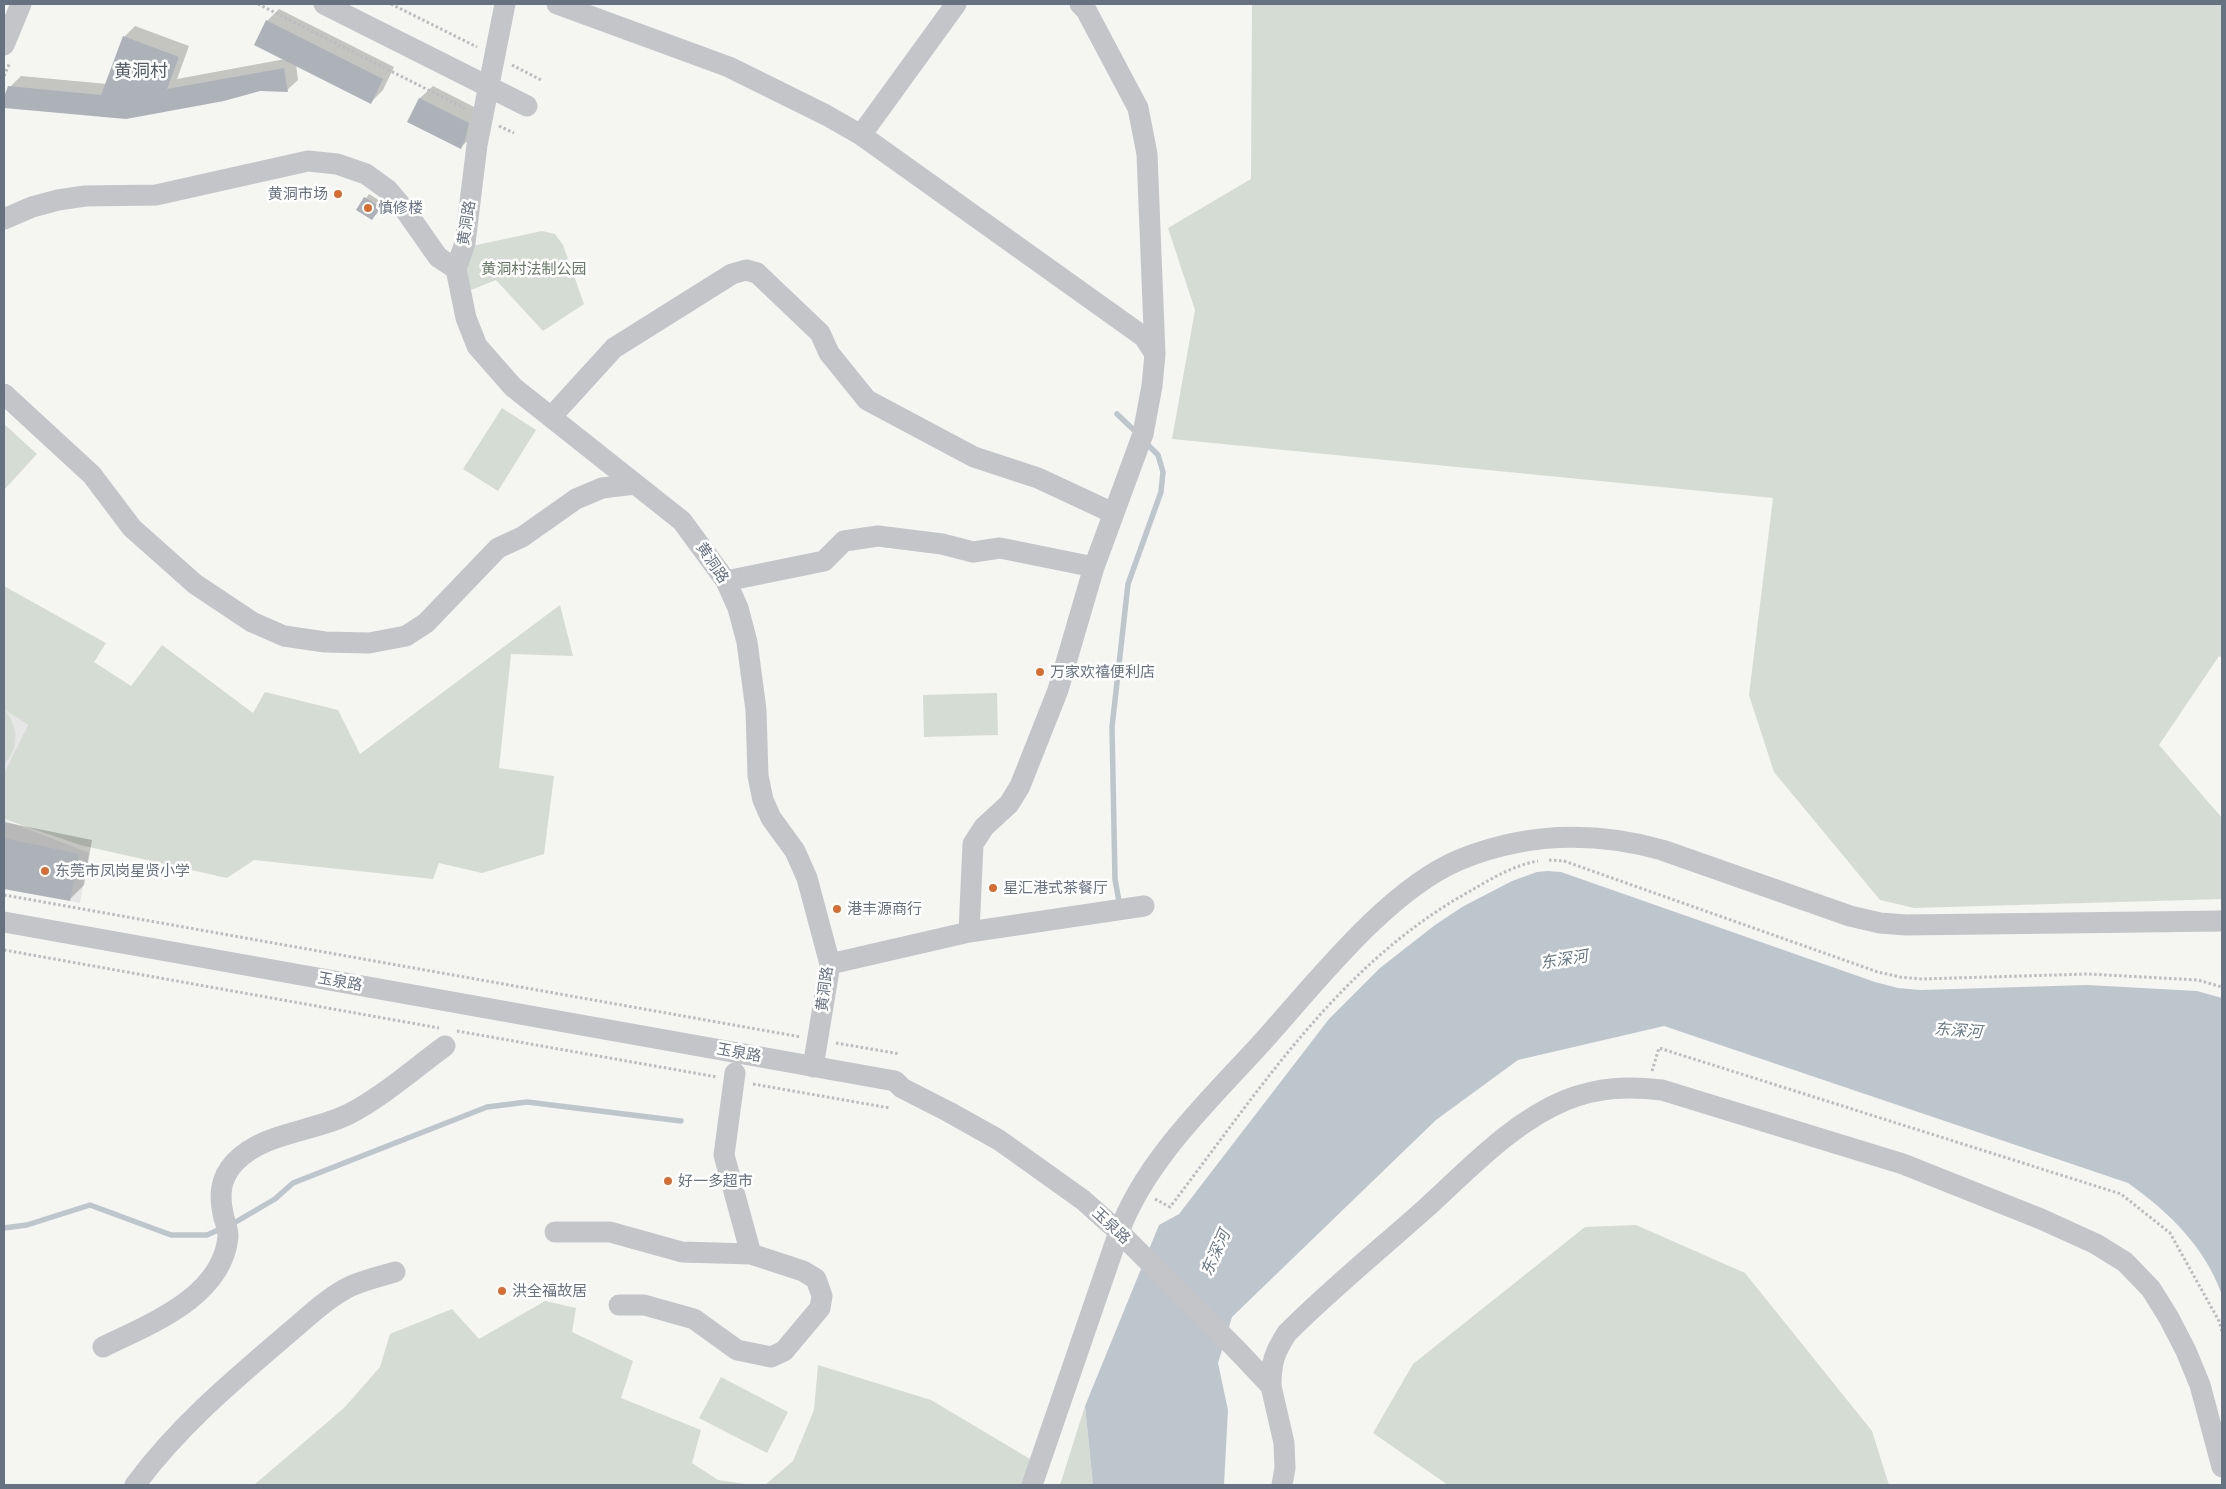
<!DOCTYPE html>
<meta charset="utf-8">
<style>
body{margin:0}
#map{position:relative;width:2226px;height:1489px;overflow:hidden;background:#f5f5f2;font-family:"Alegreya Sans",sans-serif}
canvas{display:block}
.frame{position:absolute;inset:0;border:5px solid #667181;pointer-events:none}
</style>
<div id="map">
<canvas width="2226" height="1489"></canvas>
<div class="frame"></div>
</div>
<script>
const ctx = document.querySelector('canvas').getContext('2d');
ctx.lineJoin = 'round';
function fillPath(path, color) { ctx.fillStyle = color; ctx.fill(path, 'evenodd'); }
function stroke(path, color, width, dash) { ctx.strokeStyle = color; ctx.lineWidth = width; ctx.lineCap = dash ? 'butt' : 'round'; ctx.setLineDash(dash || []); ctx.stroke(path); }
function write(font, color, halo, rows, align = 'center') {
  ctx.font = font + ' "Alegreya Sans","Noto Sans SC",sans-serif'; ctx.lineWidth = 5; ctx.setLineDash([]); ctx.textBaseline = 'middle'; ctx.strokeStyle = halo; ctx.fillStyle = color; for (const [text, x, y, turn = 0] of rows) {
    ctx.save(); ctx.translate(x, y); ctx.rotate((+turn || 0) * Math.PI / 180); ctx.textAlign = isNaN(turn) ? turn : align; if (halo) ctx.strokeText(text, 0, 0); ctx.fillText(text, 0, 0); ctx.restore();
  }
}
fillPath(new Path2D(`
 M4,709L28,725L4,773Z
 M4,820L89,853L80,903L4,889Z`), '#e5e6e5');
fillPath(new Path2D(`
 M1252,4H2222V658L2219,656L2159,745L2222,818V899L1914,908L1880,900L1774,772L1749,695L1773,498L1172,439L1195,310L1168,228L1251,179Z
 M542,231L555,234L563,245L584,304L543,331L496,280L471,290L464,272L472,246Z
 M502,408L536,430L498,491L463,469Z
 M4,424L37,454L4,490Z
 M4,586L106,643L94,662L131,686L162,645L253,713L265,692L338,710L360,754L560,605L573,656L511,654L499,768L554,776L544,854L482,873L439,863L433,879L254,860L227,878L80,845L4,819V773L28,725L5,710C18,726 20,748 4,764Z
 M997,693L998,735L924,737L923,695Z
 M1636,1225L1745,1273L1872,1431L1889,1485H1448L1373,1433L1413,1364L1585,1227Z
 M545,1301L576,1308L572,1332L633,1361L621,1398L701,1430L692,1463L718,1480L752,1485H254L344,1408L380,1367L390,1334L452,1309L479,1339Z
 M818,1365L931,1400L1030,1459L1023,1485H765L793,1461L814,1410Z
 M721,1377L788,1412L767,1453L699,1418Z
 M1085,1406L1093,1485H1060Z`), '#d5dcd3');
fillPath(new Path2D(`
 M1548,871L1561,872L1875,982L1898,988L1921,990L2087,985L2197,991L2222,998V1295C2205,1247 2169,1212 2128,1183L1664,1026L1518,1060L1436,1120L1232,1317L1218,1363L1228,1410L1224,1485H1093L1085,1406L1159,1225L1179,1214L1329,1019L1380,968L1435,925L1462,907L1512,881L1537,872Z`), '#bec6cd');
fillPath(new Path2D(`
 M279,9L394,67L383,90L371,102L296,64L298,80L287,90H260L126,117L4,106V101L10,87L21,76L107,84L124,37L135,26L189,46L177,79L285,59L267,21Z
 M433,86L480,110L473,136L460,148L409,122L420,98Z
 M369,194L383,203L376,215L358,210Z
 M4,822L92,840L84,885L70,899L4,888Z`), '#0003');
stroke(new Path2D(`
 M1117,414L1137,433
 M1120,907L1115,879L1112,727L1128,584L1161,492L1163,472L1158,455L1145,442
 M4,1228L27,1225L90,1205L171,1235H207L234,1223L275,1199L293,1183L487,1107L527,1102L681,1121`), '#bec6cd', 5.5);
fillPath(new Path2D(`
 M266,20L383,79L371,104L254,45Z
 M123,36L179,57L167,89L284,68L288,92L260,91L224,101L126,119L4,108V97L8,86L101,95Z
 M419,98L469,123L465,140L461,149L407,122Z
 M364,197L381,207L372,220L356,210Z
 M4,838L79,854L70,901L4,889Z`), '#adb2b8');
stroke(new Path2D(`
 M258,4L466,109
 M391,4L477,47
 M512,65L541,80
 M4,76L10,62
 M499,126L514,133
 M1549,860L1564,861L1878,972L1900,977L1921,979L2088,974L2198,980L2222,987
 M4,895L801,1037
 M4,950L439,1028
 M457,1031L717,1077
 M836,1043L900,1054
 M1652,1071L1659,1048L2121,1194L2170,1233L2219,1321L2222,1331
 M753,1084L890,1108
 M1155,1199L1170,1207C1260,1090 1339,963 1472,890C1492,878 1515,865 1538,861`), '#babcbe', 3, [2.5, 2.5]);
stroke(new Path2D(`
 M324,4L527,106
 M505,4L477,145L465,243L456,269L466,318L477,346L513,387L682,521L726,581L738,608L747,642L756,710L758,776L763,800L771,818L795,851L807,878L830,964L813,1067
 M557,4L729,67L826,115L861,135L1144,337L1155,354
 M4,45L21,4
 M861,135L956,4
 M4,219L32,207L58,200L85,196L156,195L308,161L337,164L366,174L388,190L405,210L438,257L456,269
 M4,394L92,475L132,528L195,584L252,622L284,636L325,642L369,643L406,636L426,623L498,548L522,537L576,499L602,488L635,484
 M552,416L614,348L732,274L746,270L757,273L820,333L829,353L867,400L974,457L1038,478L1113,513
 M726,581L824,561L844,541L878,536L942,544L973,552L1000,548L1094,567
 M4,922L895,1081L902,1088L949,1112L999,1140L1083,1200L1119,1232L1236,1349L1271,1386L1284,1443L1285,1468L1282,1485
 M969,932L973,844L984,827L1009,804L1020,786L1058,690L1094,567L1143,434L1152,386L1155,354L1147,154L1138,108L1086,10L1080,4
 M830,964L969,932L1144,906
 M555,1232H610L682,1252L751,1254
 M619,1305H644L694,1319L737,1350L771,1357L784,1351L820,1308L822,1296L816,1279L803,1271L751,1254L724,1155L735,1073
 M103,1347C150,1324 222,1297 228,1237C228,1231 226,1224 224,1218C219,1197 219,1179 235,1162C264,1132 313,1132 349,1114C382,1097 415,1068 445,1046
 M1271,1386C1271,1363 1274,1353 1287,1333C1331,1289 1379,1250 1425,1209C1468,1170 1512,1122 1566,1100C1599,1087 1628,1086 1662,1090L1903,1164L2041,1219L2096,1244L2125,1262L2151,1289L2169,1318L2186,1351L2200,1385L2222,1467
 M135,1485C177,1428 230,1383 284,1337C305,1320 326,1298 351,1286C364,1280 381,1276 395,1272
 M1032,1485L1119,1232C1146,1158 1214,1096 1266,1038C1317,981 1388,890 1459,860C1525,833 1594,831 1662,850L1850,916L1880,923L1906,925L2222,921`), '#c3c5c9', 21);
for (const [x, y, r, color] of [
 [338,194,5,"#d86d2f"],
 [368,208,5,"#d86d2f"],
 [1040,672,5,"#d86d2f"],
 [45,871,5,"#d86d2f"],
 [993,888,5,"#d86d2f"],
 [837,909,5,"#d86d2f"],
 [668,1181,5,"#d86d2f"],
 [502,1291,5,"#d86d2f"]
]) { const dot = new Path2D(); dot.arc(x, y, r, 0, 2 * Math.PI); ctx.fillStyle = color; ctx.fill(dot); stroke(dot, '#fff', 2); }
write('15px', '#667181', '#fff', [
 ["黄洞市场",328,194,"right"],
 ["慎修楼",378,208],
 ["万家欢禧便利店",1050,672],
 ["东莞市凤岗星贤小学",55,871],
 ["星汇港式茶餐厅",1003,888],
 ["港丰源商行",847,909],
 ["好一多超市",678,1181],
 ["洪全福故居",512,1291]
], 'left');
write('15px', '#667181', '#fff', [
 ["黄洞路",467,223,-81],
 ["黄洞路",712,563,56],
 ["玉泉路",340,982,10],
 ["黄洞路",825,989,-83],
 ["玉泉路",739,1053,10],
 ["玉泉路",1111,1226,43]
]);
write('15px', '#667964', '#fff', [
 ["黄洞村法制公园",534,269]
]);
write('italic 16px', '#677985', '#fff', [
 ["东深河",1564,960,-9],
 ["东深河",1958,1031,4],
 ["东深河",1216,1253,-66]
]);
write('18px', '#535c67', '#fff', [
 ["黄洞村",141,72]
]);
</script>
